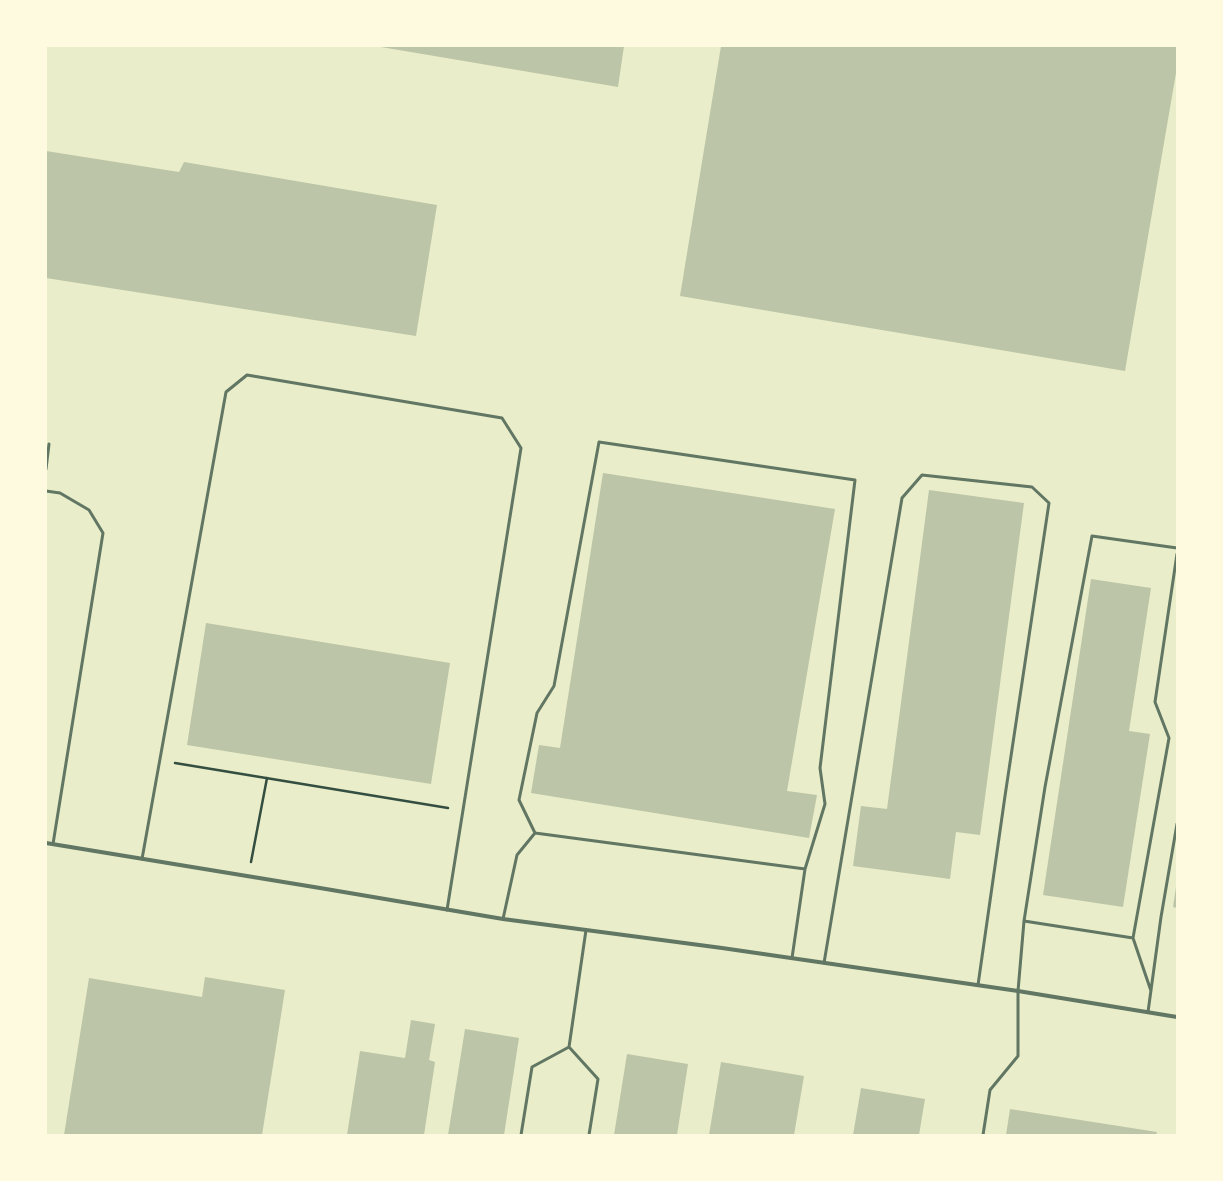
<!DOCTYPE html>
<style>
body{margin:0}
#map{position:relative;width:1223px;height:1181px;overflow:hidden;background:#e9edc9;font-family:"DM Sans",sans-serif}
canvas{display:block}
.frame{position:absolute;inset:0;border:47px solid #fefae0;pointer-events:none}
</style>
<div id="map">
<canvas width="1223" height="1181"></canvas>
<div class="frame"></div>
</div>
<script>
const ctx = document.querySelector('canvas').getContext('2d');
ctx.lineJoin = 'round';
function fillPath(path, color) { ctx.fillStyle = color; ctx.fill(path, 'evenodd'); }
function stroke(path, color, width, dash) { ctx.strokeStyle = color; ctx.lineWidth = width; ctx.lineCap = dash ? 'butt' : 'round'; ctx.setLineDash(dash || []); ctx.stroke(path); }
fillPath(new Path2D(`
 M375,46H624L618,87Z
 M721,46H1177V67L1125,371L680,296Z
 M46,151L179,172L184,162L437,205L416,336L46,278Z
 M603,473L835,509L787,791L817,795L809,838L531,793L539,745L560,748Z
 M929,490L1024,503L980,835L956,832L950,879L853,866L861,806L887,809Z
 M1091,579L1151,588L1129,731L1150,734L1123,907L1043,895Z
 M206,623L450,663L431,784L187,745Z
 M1176,887H1177V908L1173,907Z
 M205,977L285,990L262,1135H64L89,978L202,997Z
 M411,1020L435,1024L429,1060L435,1062L424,1135H347L360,1051L405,1058Z
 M465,1029L519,1038L504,1135H448Z
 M627,1054L688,1064L677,1135H614Z
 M721,1062L804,1076L794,1135H709Z
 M861,1088L925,1099L919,1135H853Z
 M1010,1109L1157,1132L1156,1135H1006Z`), '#bcc5a7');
stroke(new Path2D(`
 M175,763L448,808
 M251,862L267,778`), '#344e41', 2.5);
stroke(new Path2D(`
 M46,469L49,444
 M46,491L60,493L89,510L103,533L53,844
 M535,833L519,800L537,713L554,686L599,442L855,480L820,768L825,804L805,869
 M142,859L226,392L247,375L502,418L521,448L447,910
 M503,919L517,855L535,833L805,869L792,958
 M1024,921L1133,938
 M586,930L569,1047L598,1079L589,1135
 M824,963L902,498L922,475L1032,487L1049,503L1005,796L978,985
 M1151,991L1133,938L1169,738L1155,702L1177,554
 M1148,1012L1161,917L1177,824
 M521,1135L532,1067L569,1047
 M983,1135L990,1090L1018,1056V991L1024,921L1045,787L1092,536L1177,548`), '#617663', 3);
stroke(new Path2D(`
 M46,843L320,888L503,919L722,948L1018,991L1177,1017`), '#617663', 4);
</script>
